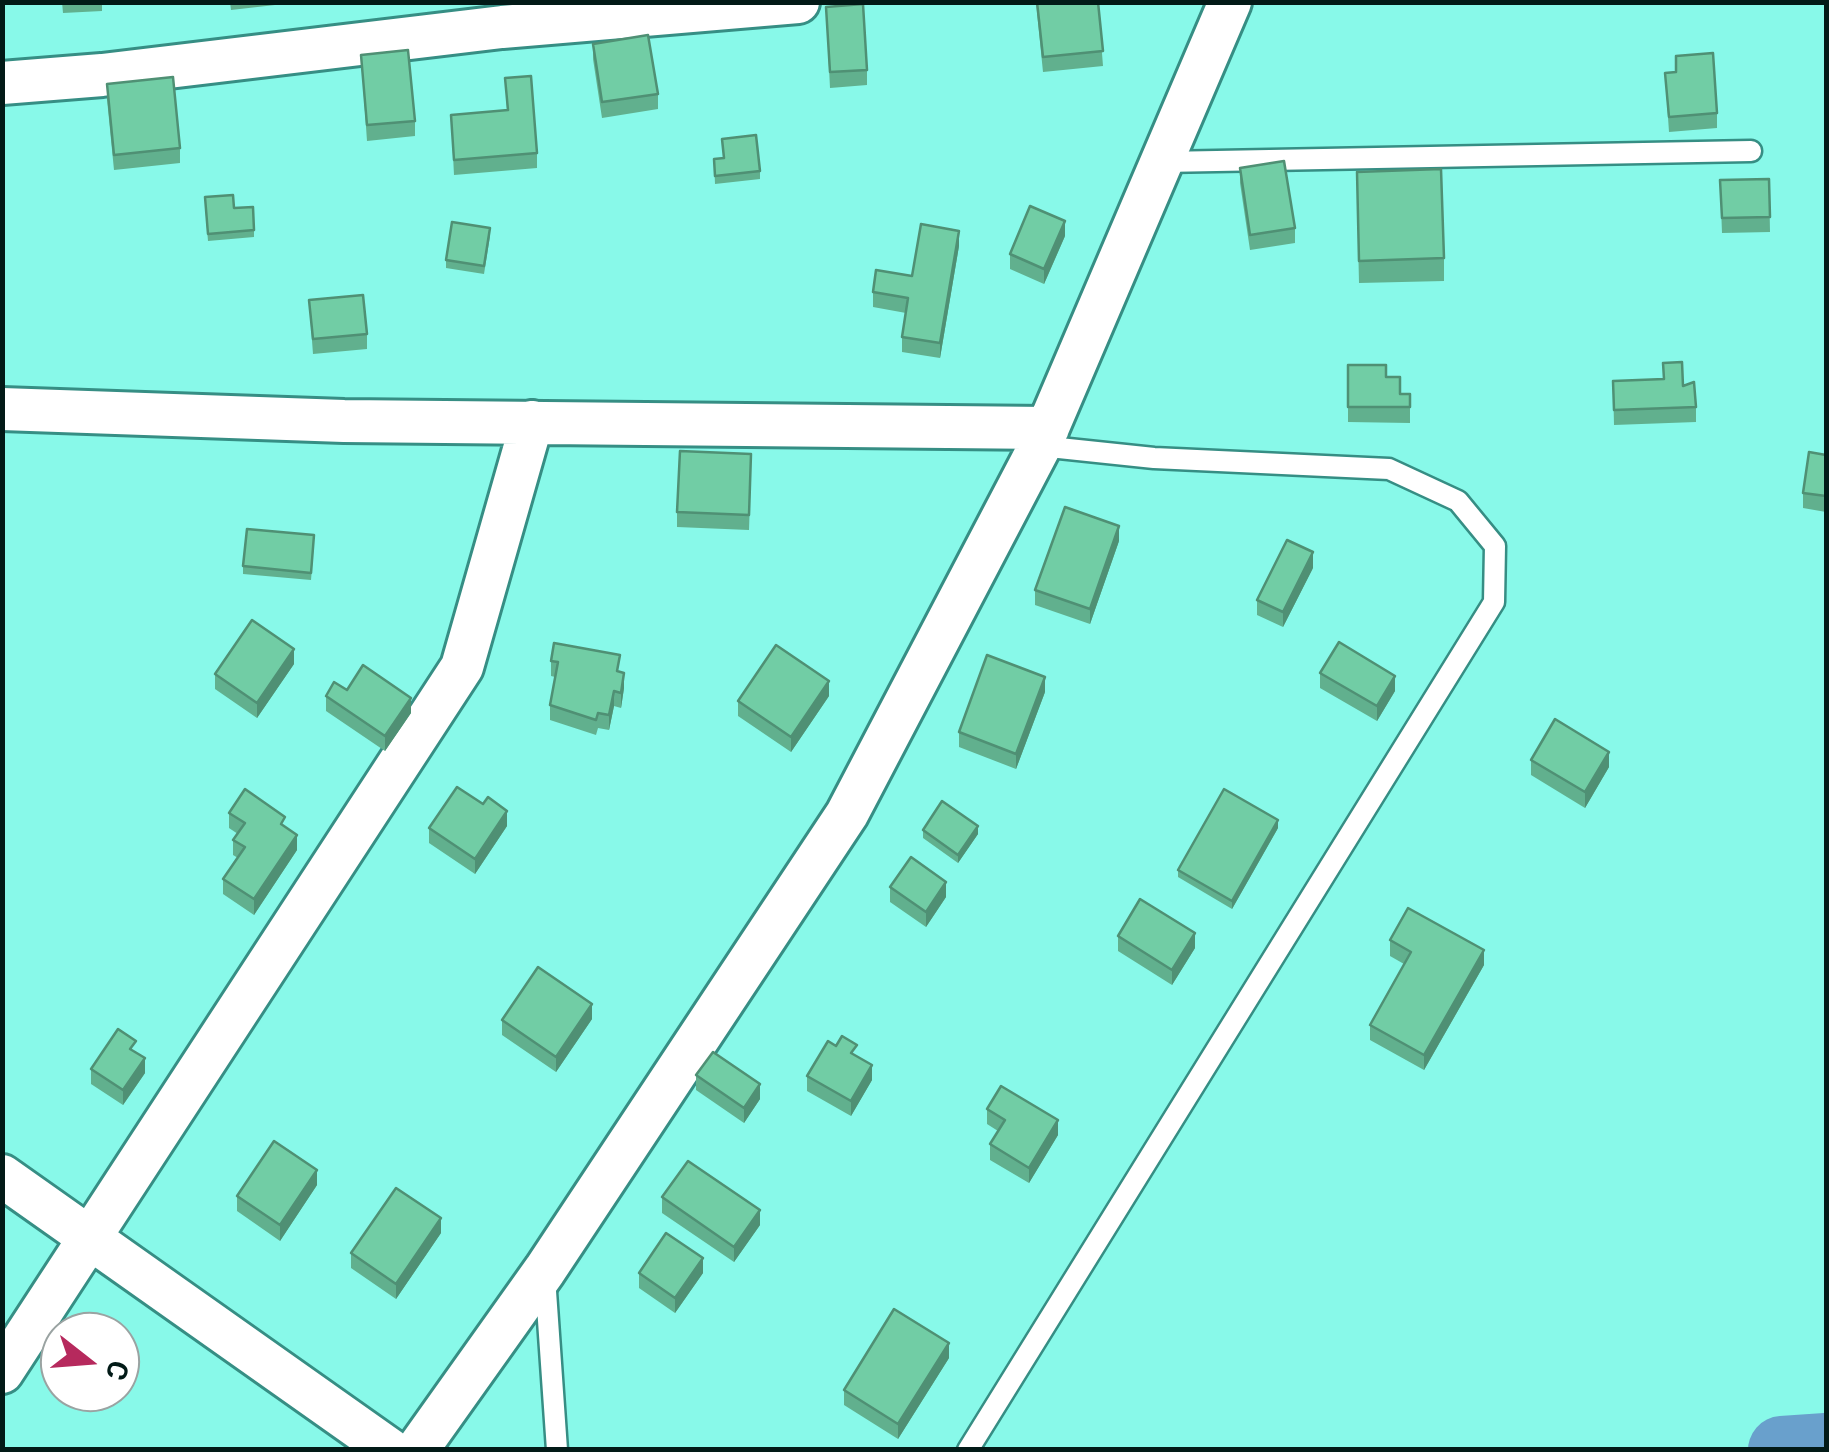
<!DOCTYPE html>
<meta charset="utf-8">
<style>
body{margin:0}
#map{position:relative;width:1829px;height:1452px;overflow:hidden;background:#88f9e9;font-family:Roboto,sans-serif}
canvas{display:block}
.frame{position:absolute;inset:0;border:5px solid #021a17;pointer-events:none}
.north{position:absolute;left:40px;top:1312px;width:100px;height:100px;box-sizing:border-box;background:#fff;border:2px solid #9aa3a2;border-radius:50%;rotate:107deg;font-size:28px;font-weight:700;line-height:40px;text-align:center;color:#021a17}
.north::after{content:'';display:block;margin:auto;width:35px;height:45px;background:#b6295d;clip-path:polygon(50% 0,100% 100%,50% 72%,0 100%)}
</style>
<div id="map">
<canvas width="1829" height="1452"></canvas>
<div class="frame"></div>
<div class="north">С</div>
</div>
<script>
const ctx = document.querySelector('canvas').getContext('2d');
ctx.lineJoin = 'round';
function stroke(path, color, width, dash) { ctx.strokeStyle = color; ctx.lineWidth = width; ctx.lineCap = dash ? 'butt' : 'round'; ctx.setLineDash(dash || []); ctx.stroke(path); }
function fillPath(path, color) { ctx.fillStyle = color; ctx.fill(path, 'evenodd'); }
stroke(new Path2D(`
 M1782,1450L1826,1447`), '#69a0cc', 68);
const lane = new Path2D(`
 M1163,162L1751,151
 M545,1277L557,1450
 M968,1450L1494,602L1495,546L1458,501L1389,469L1154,458L1040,446`);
const street = new Path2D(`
 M2,83L102,75L502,27L798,2
 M2,409L344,421L1048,428
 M2,1176L390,1450
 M2,1372L462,667L532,422
 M417,1450L545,1270L847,814L1040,446L1230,2`);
stroke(lane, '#368e84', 25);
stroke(street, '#368e84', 48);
stroke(lane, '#fff', 20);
stroke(street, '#fff', 42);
fillPath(new Path2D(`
 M62,2H102V11L63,13Z
 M230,2H275V5L231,10Z
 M1036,2H1098L1103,66L1043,72Z
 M826,7L867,70V85L830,88Z
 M593,44L658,94V109L602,118L593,59Z
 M361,55L415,121V136L367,141Z
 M1676,56L1717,113V128L1669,132L1665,73L1676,72Z
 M505,78L537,153V168L454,175L451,115L507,110Z
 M107,84L180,148V163L114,170L107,99Z
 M722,139L760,171V179L715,184L714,159L724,158Z
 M1240,168L1295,228V243L1250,250L1240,183Z
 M1769,179L1770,232L1722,233L1720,180Z
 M1357,194L1444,258V281L1359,283Z
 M205,205L234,208L254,230V237L208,241Z
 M490,236L484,274L446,268V260Z
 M1065,236L1044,284L1010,269V254Z
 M959,246L940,358L902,352V337L906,313L873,307V292L912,276Z
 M309,300L367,334V349L313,354Z
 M1663,363L1683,386L1696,407V422L1614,425L1613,381L1663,379Z
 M1348,365L1386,377L1400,394H1410V423L1348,422Z
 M1826,455V512L1803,508V493Z
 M751,469L749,530L677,527V512Z
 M1119,541L1090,624L1035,605V590Z
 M314,542L311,580L243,574V566Z
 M1313,568L1283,627L1257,615V600Z
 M551,661L620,672L624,688L621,708L614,706L609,730L598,728L596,735L550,720V705L555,677L551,676Z
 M294,664L257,718L215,689V674Z
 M1320,673L1395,691L1377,721L1320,688Z
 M347,690L411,713L385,751L326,711V696Z
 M1045,692L1016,769L959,747V732Z
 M829,696L791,752L738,716V701Z
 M1531,760L1609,767L1585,808L1531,775Z
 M483,804L507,826L475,874L429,843V828Z
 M229,813L285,827L297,850L254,915L223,894V879L238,858L233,855V840L238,834L229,828Z
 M1278,828L1232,909L1178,877V870Z
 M923,830L978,834L958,863L923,838Z
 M890,887L946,897L926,927L890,902Z
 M1118,936L1195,948L1172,985L1118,951Z
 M1390,940L1484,965L1424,1070L1370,1040V1025L1404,964L1390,956Z
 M592,1019L556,1072L502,1035V1020Z
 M857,1056L872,1080L851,1116L807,1091V1076Z
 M91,1069L145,1073L123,1105L91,1084Z
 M696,1075L760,1099L744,1123L696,1090Z
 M987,1109L1058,1135L1029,1183L990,1160V1144L998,1131L987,1124Z
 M317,1185L280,1241L237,1211V1196Z
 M662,1197L760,1225L734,1262L662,1213Z
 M441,1233L396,1299L351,1268V1253Z
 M639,1273H703L675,1313L639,1288Z
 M949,1358L898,1439L844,1405V1390Z`), '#61b08e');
fillPath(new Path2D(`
 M1065,221V236L1044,284V269Z
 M959,231V246L940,358V343Z
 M1119,526V541L1090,624V609Z
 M1313,552V568L1283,627V612Z
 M294,649V664L257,718V703Z
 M624,673V688L621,708V693Z
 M1395,676V691L1377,721V706Z
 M1045,677V692L1016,769V754Z
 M829,681V696L791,752V737Z
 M614,691V706L609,730V715Z
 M411,698V713L385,751V736Z
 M1609,752V767L1585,808V792Z
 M507,811V826L475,874V859Z
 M1278,820V828L1232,909V901Z
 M978,826V834L958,863V855Z
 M297,835V850L254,915V899Z
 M946,882V897L926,927V912Z
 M1195,933V948L1172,985V970Z
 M1484,950V965L1424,1070V1055Z
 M592,1004V1019L556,1072V1057Z
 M145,1058V1073L123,1105V1090Z
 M872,1065V1080L851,1116V1101Z
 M760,1084V1099L744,1123V1108Z
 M1058,1120V1135L1029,1183V1168Z
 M317,1170V1185L280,1241V1225Z
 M760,1210V1225L734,1262V1247Z
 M441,1218V1233L396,1299V1284Z
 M703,1258V1273L675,1313V1298Z
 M949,1343V1358L898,1439V1424Z`), '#4f9074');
const building = new Path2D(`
 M1037,2H1098L1103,51L1043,57Z
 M863,4L867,70L830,72L826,7Z
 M648,35L658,94L602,102L593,44Z
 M408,50L415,121L367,125L361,55Z
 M1713,53L1717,113L1669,117L1665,73L1676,72V56Z
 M531,76L537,153L454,160L451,115L508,110L505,78Z
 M173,77L180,148L114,155L107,84Z
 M756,135L760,171L715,176L714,159L724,158L722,139Z
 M1284,161L1295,228L1250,235L1240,168Z
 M1441,169L1444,258L1359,261L1357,172Z
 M1769,179L1770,217L1722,218L1720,180Z
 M233,195L234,208L253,207L254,230L208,234L205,197Z
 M1030,206L1065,221L1044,269L1010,254Z
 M452,222L490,228L484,266L446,260Z
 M921,224L959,231L940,343L902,337L908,298L873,292L876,270L912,276Z
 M363,295L367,334L313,339L309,300Z
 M1682,362L1683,386L1694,382L1696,407L1614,410L1613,381L1664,379L1663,363Z
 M1348,365H1386V377H1400V394H1410V407H1348Z
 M680,451L751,454L749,515L677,512Z
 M1809,452L1826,455V496L1803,493Z
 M1065,507L1119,526L1090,609L1035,590Z
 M247,529L314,535L311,573L243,566Z
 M1287,540L1313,552L1283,612L1257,600Z
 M252,620L294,649L257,703L215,674Z
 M1339,642L1395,676L1377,706L1320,673Z
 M554,643L620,655L617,671L624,673L621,693L614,691L609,715L598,713L596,720L550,705L558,662L551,661Z
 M776,645L829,681L791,737L738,701Z
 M987,655L1045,677L1016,754L959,732Z
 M363,665L411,698L385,736L326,696L334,682L347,690Z
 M1555,719L1609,752L1585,792L1531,760Z
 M457,787L483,804L488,797L507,811L475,859L429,828Z
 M245,789L285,817L281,824L297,835L254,899L223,879L245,847L233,840L245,823L229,813Z
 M1224,789L1278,820L1232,901L1178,870Z
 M942,801L978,826L958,855L923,830Z
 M911,857L946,882L926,912L890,887Z
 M1140,899L1195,933L1172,970L1118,936Z
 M1408,908L1484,950L1424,1055L1370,1025L1411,952L1390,940Z
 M538,967L592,1004L556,1057L502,1020Z
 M118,1029L136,1041L130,1049L145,1058L123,1090L91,1069Z
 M842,1036L857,1045L851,1053L872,1065L851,1101L807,1076L828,1041L836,1046Z
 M713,1052L760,1084L744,1108L696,1075Z
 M1001,1086L1058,1120L1029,1168L990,1144L1005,1120L987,1109Z
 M274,1141L317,1170L280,1225L237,1196Z
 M688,1161L760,1210L734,1247L662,1197Z
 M396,1188L441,1218L396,1284L351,1253Z
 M666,1233L703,1258L675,1298L639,1273Z
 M894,1309L949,1343L898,1424L844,1390Z`);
fillPath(building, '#71cda5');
stroke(building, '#4f9074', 2.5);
</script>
